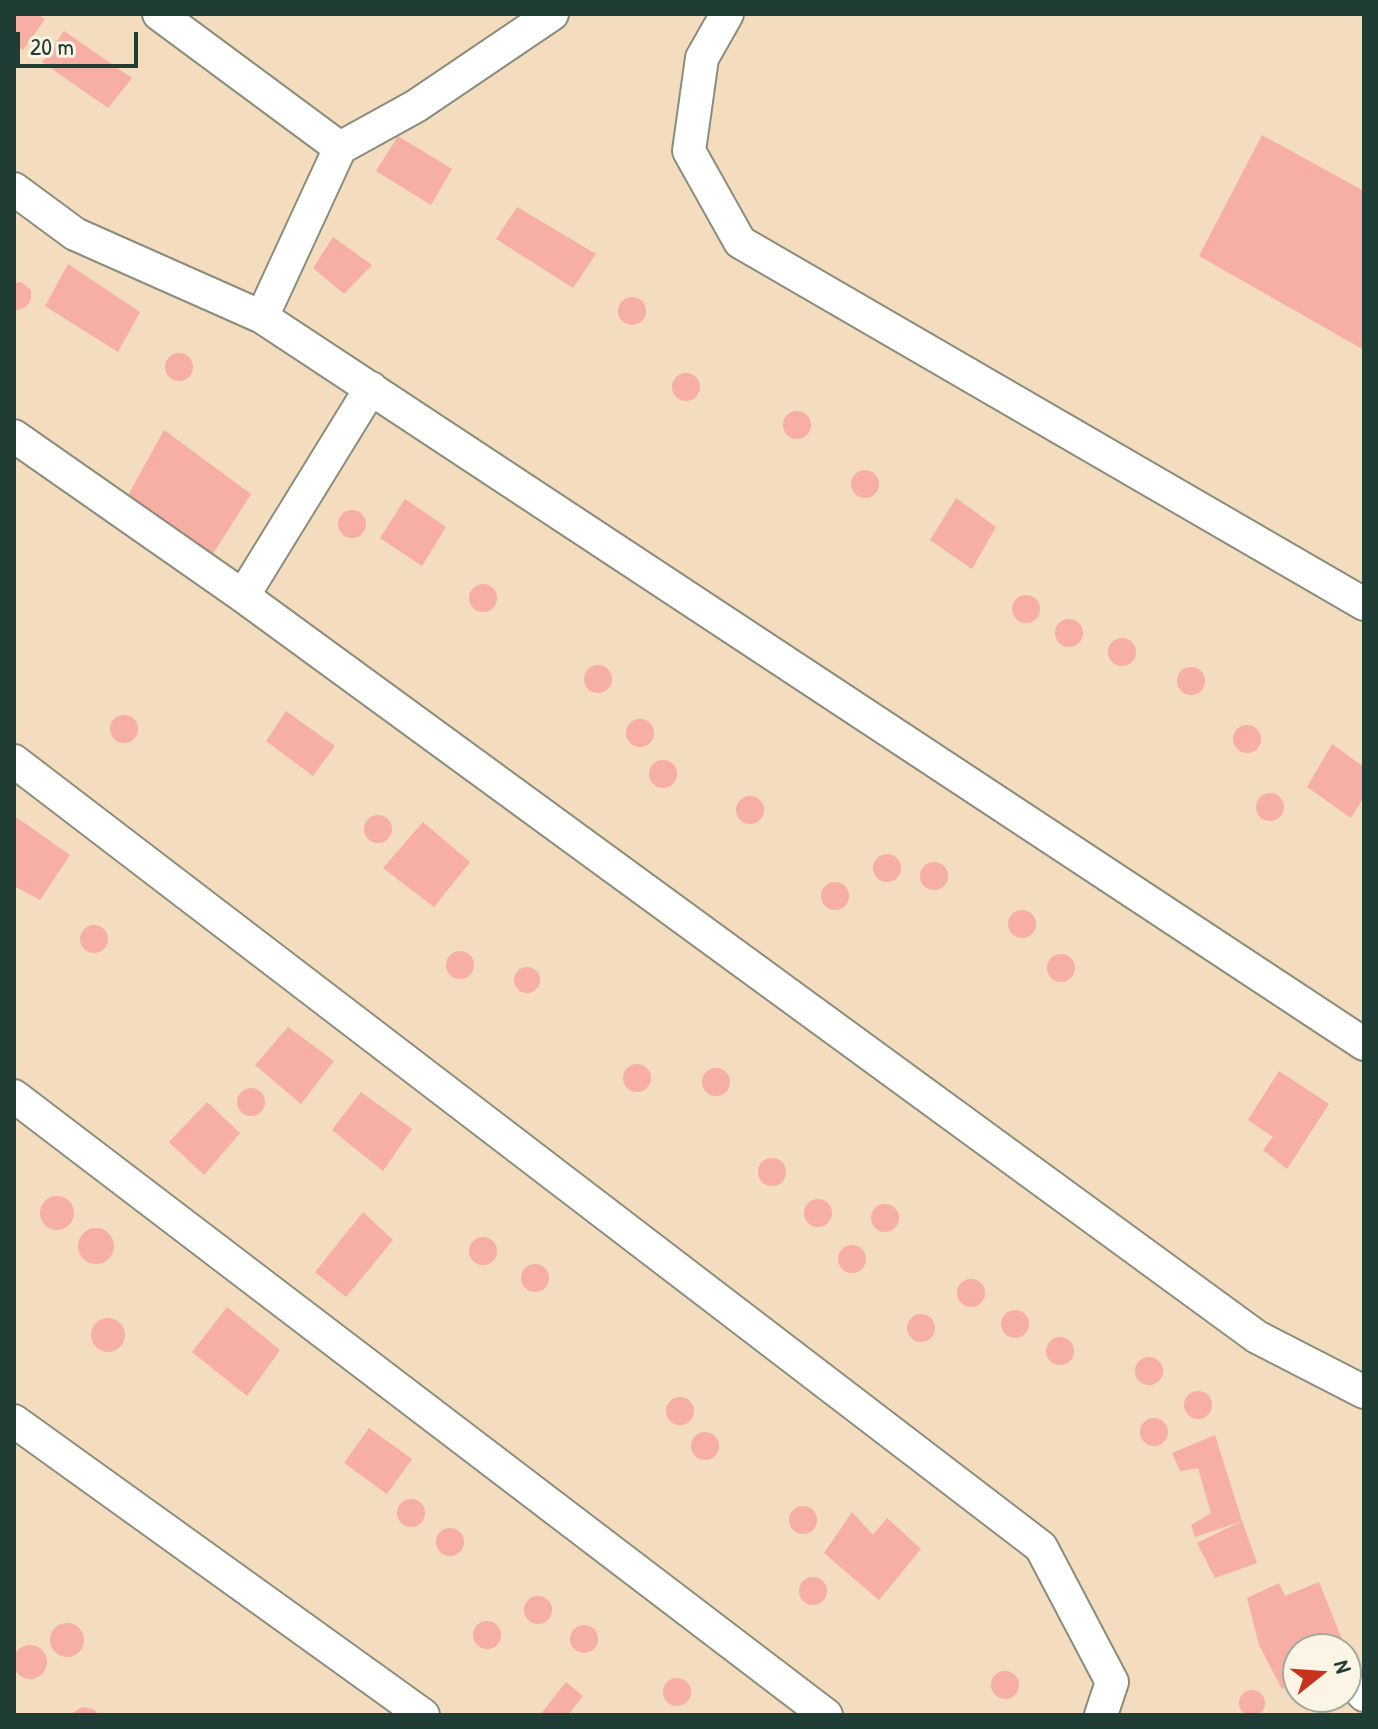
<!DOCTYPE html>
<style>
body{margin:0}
#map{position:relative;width:1378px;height:1729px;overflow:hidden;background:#f4ddbf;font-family:"Patrick Hand",sans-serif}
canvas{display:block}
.frame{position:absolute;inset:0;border:16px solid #1f3d34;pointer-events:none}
.north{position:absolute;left:1282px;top:1633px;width:80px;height:80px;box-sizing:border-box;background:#fcf5e5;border:2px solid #a4ab9e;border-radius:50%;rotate:73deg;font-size:22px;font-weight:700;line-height:32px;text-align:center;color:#1f3d34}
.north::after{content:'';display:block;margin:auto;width:28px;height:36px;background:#c8321e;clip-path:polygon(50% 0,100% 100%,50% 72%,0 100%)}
.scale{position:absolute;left:16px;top:32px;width:122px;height:36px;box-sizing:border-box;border:4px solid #1f3d34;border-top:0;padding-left:10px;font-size:24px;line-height:28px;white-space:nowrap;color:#1f3d34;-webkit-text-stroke:6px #fcf5e5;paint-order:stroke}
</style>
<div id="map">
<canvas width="1378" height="1729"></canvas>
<div class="frame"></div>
<div class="north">N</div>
<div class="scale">20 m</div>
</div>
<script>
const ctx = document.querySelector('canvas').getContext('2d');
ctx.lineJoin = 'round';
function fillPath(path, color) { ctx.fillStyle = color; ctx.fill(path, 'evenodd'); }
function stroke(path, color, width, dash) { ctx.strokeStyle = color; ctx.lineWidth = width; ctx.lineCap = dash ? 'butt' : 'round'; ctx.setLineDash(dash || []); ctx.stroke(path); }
fillPath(new Path2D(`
 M14,14H37L45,19L23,50L14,45Z
 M64,31L132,78L108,108L42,62Z
 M1262,135L1364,191V350L1199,256Z
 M398,136L452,169L431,205L376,171Z
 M517,207L596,254L573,288L496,239Z
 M333,237L372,265L344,294L313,268Z
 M68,264L140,312L118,352L45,306Z
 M21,282L31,290V299L27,306L18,310L14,309V283Z
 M618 311a14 14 0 1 1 28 0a14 14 0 1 1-28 0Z
 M165 367a14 14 0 1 1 28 0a14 14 0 1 1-28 0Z
 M672 387a14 14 0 1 1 28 0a14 14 0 1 1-28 0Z
 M783 425a14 14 0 1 1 28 0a14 14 0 1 1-28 0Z
 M164,430L251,494L209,560L126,499Z
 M851 484a14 14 0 1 1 28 0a14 14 0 1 1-28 0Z
 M956,498L996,527L972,569L930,540Z
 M405,499L446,527L422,566L380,538Z
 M338 524a14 14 0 1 1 28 0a14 14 0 1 1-28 0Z
 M469 598a14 14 0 1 1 28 0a14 14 0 1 1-28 0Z
 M1012 609a14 14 0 1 1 28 0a14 14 0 1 1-28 0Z
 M1055 633a14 14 0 1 1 28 0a14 14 0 1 1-28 0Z
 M1108 652a14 14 0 1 1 28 0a14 14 0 1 1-28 0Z
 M584 679a14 14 0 1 1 28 0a14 14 0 1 1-28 0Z
 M1177 681a14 14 0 1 1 28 0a14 14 0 1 1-28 0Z
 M286,711L335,746L313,776L266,741Z
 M110 729a14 14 0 1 1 28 0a14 14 0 1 1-28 0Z
 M626 733a14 14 0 1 1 28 0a14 14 0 1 1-28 0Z
 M1233 739a14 14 0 1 1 28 0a14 14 0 1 1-28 0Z
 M1332,744L1364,767V797L1351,818L1307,787Z
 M649 774a14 14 0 1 1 28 0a14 14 0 1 1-28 0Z
 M1256 807a14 14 0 1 1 28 0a14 14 0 1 1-28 0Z
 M736 810a14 14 0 1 1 28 0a14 14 0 1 1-28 0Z
 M364 829a14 14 0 1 1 28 0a14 14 0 1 1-28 0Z
 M16,817L70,855L40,900L14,886Z
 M423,822L470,862L434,907L383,868Z
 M873 868a14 14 0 1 1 28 0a14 14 0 1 1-28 0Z
 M920 876a14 14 0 1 1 28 0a14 14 0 1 1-28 0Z
 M821 896a14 14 0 1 1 28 0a14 14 0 1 1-28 0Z
 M1008 924a14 14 0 1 1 28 0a14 14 0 1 1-28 0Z
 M80 939a14 14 0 1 1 28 0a14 14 0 1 1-28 0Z
 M446 965a14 14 0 1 1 28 0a14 14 0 1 1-28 0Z
 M1047 968a14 14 0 1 1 28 0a14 14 0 1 1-28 0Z
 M514 980a13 13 0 1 1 26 0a13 13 0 1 1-26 0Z
 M288,1027L334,1061L301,1104L255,1065Z
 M623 1078a14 14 0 1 1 28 0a14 14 0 1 1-28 0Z
 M702 1082a14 14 0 1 1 28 0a14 14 0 1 1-28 0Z
 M1279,1071L1329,1104L1287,1169L1263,1150L1273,1137L1248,1120Z
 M237 1102a14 14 0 1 1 28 0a14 14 0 1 1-28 0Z
 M361,1092L412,1129L383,1171L332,1130Z
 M207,1102L240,1133L204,1175L169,1142Z
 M758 1172a14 14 0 1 1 28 0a14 14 0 1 1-28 0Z
 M40 1213a17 17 0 1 1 34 0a17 17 0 1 1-34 0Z
 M804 1213a14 14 0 1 1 28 0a14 14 0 1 1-28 0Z
 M871 1218a14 14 0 1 1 28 0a14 14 0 1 1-28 0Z
 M363,1212L393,1240L346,1297L315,1272Z
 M78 1246a18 18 0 1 1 36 0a18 18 0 1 1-36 0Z
 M469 1251a14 14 0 1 1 28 0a14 14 0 1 1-28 0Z
 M838 1259a14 14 0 1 1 28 0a14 14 0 1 1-28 0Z
 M521 1278a14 14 0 1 1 28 0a14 14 0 1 1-28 0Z
 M957 1293a14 14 0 1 1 28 0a14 14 0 1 1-28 0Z
 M227,1307L280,1350L247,1396L192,1352Z
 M1001 1324a14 14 0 1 1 28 0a14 14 0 1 1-28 0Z
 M907 1328a14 14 0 1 1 28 0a14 14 0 1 1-28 0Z
 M91 1335a17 17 0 1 1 34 0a17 17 0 1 1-34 0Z
 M1046 1351a14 14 0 1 1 28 0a14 14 0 1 1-28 0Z
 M1135 1371a14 14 0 1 1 28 0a14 14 0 1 1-28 0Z
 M1184 1405a14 14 0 1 1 28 0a14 14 0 1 1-28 0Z
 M666 1411a14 14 0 1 1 28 0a14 14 0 1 1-28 0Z
 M1140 1432a14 14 0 1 1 28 0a14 14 0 1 1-28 0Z
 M369,1428L412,1459L387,1494L344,1463Z
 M691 1446a14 14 0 1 1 28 0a14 14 0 1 1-28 0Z
 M1215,1435L1242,1521L1195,1537L1191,1525L1211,1513L1198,1468L1180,1471L1172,1453Z
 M397 1513a14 14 0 1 1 28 0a14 14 0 1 1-28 0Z
 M789 1520a14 14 0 1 1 28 0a14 14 0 1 1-28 0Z
 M852,1512L873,1535L887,1518L921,1549L879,1600L824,1553Z
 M1242,1521L1257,1563L1215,1578L1197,1543Z
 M436 1542a14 14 0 1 1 28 0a14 14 0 1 1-28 0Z
 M799 1591a14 14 0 1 1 28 0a14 14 0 1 1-28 0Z
 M1319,1582L1346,1649H1298V1684L1282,1689L1259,1645L1247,1598L1279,1583L1285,1596Z
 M524 1610a14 14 0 1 1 28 0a14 14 0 1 1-28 0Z
 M473 1635a14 14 0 1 1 28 0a14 14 0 1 1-28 0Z
 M50 1640a17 17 0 1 1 34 0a17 17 0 1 1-34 0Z
 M570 1639a14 14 0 1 1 28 0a14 14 0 1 1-28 0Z
 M13 1662a17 17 0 1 1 34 0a17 17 0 1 1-34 0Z
 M991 1685a14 14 0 1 1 28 0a14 14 0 1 1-28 0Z
 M663 1692a14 14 0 1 1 28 0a14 14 0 1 1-28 0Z
 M566,1682L583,1696L568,1715H540Z
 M1239 1703a13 13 0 1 1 26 0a13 13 0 1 1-26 0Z
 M82,1707L93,1709L100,1715H69Z`), '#f7aea5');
const street = new Path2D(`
 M159,14L340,148
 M727,14L702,58L689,151L740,242L1364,604
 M14,189L75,234L262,317L1364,1044
 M262,317L340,148L416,106L552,14
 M14,436L243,596L1257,1337L1364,1392
 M243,596L371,388
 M14,761L1041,1547L1112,1682L1101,1715
 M14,1096L826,1715
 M14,1421L423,1715
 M1357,1687L1364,1695`);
stroke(street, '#8a8d7a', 36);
stroke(street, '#fff', 32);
</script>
